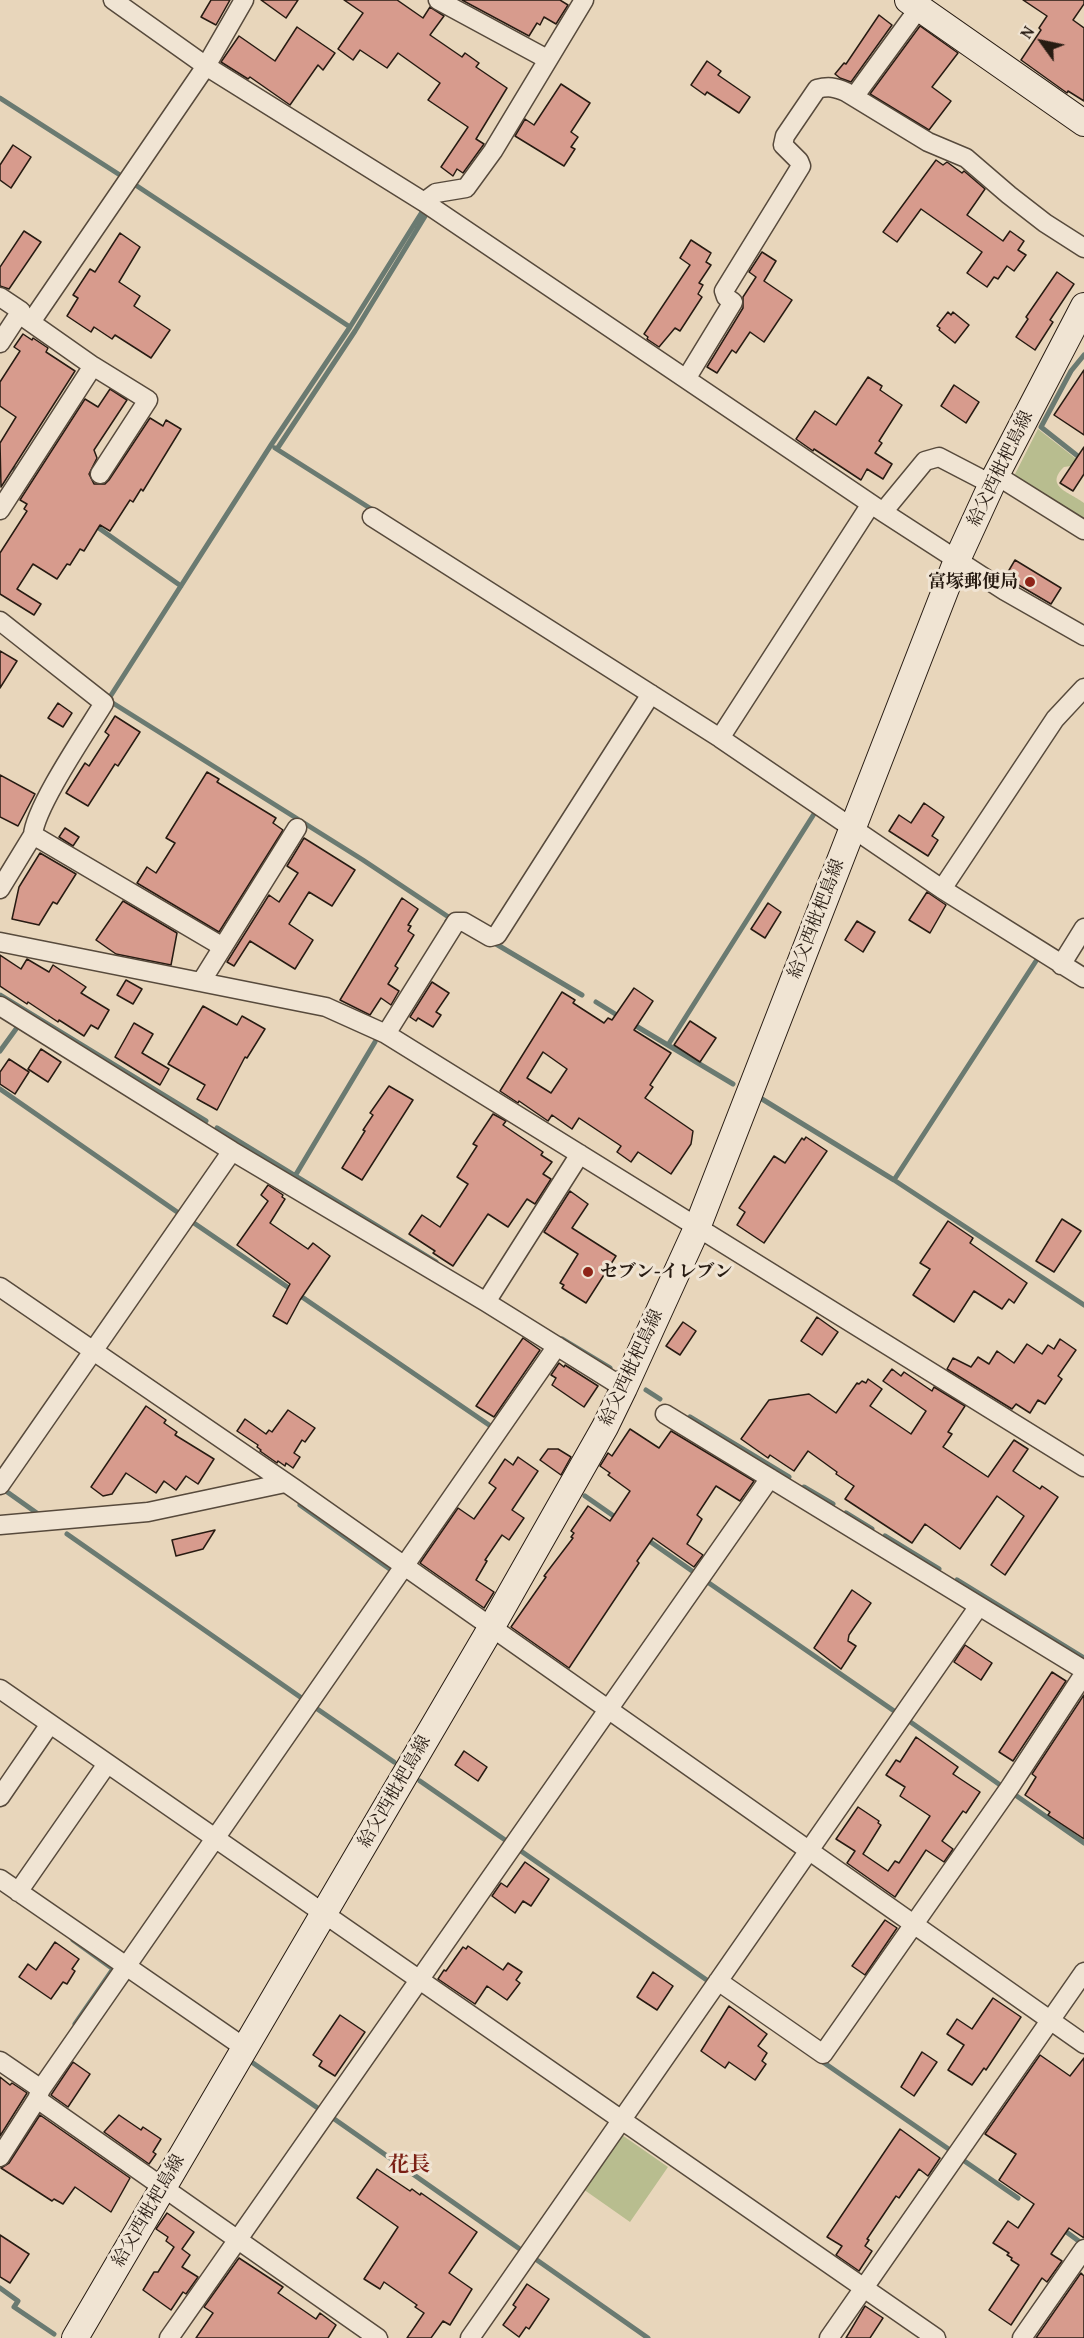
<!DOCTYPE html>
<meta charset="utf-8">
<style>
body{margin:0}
#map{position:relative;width:1084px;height:2338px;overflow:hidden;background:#e8d6bb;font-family:"Gentium Book Plus",serif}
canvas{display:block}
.north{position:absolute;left:1012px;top:12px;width:60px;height:60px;-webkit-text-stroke:4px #f0e4d3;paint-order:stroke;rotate:303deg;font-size:16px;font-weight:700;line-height:24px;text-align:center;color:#271b12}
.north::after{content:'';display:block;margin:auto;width:21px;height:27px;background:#271b12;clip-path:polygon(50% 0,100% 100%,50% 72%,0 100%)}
</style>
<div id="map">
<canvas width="1084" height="2338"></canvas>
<div class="north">N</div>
</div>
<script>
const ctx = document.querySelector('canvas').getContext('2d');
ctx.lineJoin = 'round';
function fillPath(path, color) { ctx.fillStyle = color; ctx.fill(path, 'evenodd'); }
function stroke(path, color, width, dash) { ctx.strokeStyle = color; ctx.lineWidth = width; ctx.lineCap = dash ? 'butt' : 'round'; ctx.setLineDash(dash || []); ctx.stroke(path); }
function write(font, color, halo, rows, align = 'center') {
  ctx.font = font + ' "Gentium Book Plus","Noto Serif JP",serif'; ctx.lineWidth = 6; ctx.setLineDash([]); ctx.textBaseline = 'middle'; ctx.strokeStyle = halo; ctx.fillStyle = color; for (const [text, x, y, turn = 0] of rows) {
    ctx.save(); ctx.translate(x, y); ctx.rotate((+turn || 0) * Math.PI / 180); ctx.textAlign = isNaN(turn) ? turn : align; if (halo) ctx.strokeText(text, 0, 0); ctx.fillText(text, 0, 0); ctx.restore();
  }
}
fillPath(new Path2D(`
 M1038,429L1084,465V477L1071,466L1064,467C1043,487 1072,493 1084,503V524L1012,480Z
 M622,2135L668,2167L630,2222L583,2189Z`), '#b8bd8f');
stroke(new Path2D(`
 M0,98L123,177L124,175
 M137,186L350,327
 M422,212L350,327L271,445L108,700L363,860L450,918L447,921
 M1084,355L1071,371L1041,427L1084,461
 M275,448L376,512
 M277,449L355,331L427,213
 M0,458L15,469
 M93,524L181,586
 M496,944L582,995
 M0,995L206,1121
 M596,1002L620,1017
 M631,1023L733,1084
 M668,1045L814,814
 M0,1051L16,1029
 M0,1089L180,1214
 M762,1099L894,1180L1084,1305
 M217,1128L436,1262
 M295,1176L375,1042
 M894,1180L1036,961
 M191,1221L492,1427
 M562,1339L610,1368
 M646,1390L660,1399
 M690,1417L789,1477
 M804,1487L833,1504
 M3,1489L41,1516
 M585,1496L618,1519
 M300,1505L391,1570
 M846,1513L872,1529
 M67,1534L303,1699
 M885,1536L939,1569
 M645,1538L695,1573
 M957,1580L1084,1658
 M706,1581L897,1713
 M313,1706L394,1762
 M909,1721L1003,1787
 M420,1781L508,1842
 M1011,1792L1084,1843
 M518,1849L711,1983
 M73,1940L113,1969L75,2024
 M820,2060L950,2150
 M253,2063L322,2111
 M330,2116L524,2252
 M960,2158L1018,2198
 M1061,2228L1080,2242
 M534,2258L648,2338
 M0,2288L18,2301L14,2307L54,2334`), '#6a7a71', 5);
const building = new Path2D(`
 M211,0H230L216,25L201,17Z
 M261,0H298L286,18Z
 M344,0H397L423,18L430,7L444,16L430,35L462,57L465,53L479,63L476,67L507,88L476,139L484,144L463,173L457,169L453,176L441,167L468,127L428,100L440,83L398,53L387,68L360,50L353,60L338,49L363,13Z
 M462,0H560L568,5L556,24L544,17L540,25L537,23L529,36Z
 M1023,0H1084V4L1073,20L1084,28V101L1068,91L1067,93L1021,60L1041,30L1039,28L1047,16Z
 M879,15L892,25L851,82L840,78L835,74L844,63L846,64Z
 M920,26L958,53L932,87L951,101L929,130L870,94Z
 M297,27L335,53L323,70L318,65L290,105L250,77L248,79L221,62L239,36L275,61Z
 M707,61L721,71L718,75L750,97L739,113L707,92L705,95L691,85Z
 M561,84L590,103L571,132L578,137L571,147L575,149L564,166L515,136L525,119L534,125Z
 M13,145L31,157L11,188L0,180V165Z
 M936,160L943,165L947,162L962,173L964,171L985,189L967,215L1003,241L1010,231L1024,241L1018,250L1026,255L1014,271L1007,266L998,279L994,277L987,287L967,273L982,252L921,209L897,242L883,232Z
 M24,231L41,242L9,289L0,286V267Z
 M120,233L140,247L119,282L140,296L134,306L170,330L151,358L115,335L112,339L94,327L91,332L67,316L78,298L73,295L90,269L95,272Z
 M691,240L711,253L706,262L711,265L699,283L703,285L698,294L702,297L680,331L675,328L659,347L647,339L648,337L644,334L690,265L680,258Z
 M762,252L776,261L764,281L792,300L764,342L750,332L736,353L732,350L717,373L707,367L743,308V297L756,277L749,272Z
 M1057,272L1074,284L1050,320L1053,322L1035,350L1016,337L1028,319L1026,317Z
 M948,312L951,315L953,312L969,325L955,343L939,330L940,328L937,326Z
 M23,334L32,340L33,338L48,348L46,352L75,371L1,487L0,443L16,417L0,406V382L20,351L14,347Z
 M1084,370V435L1054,415Z
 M868,377L882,386L880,390L902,405L879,441L882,443L875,453L892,464L883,479L867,469L861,480L814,449L813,451L796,439L815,411L836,425Z
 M954,385L979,402L966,423L941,406Z
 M110,389L127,400L94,450L97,458L89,474L94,484H105L109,480L150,418L163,426L166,420L181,429L143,491L141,489L133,502L130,500L110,531L100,525L84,551L80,549L70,565L67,564L57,579L33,564L17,589L41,604L34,615L0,594V553L27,511L24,509L27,504L20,500L85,399L98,407Z
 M1084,447V474L1073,491L1060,483Z
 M1015,560L1061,588L1051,604L1005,577Z
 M0,651L17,661L0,688Z
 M58,703L72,713L63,727L48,718Z
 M115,716L140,732L118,766L115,764L88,806L66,793L85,763L89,766L109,735L105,732Z
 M207,772L219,779L217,782L276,818L273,823L283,830L219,932L137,883L147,867L156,873L175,843L166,838Z
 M0,775L35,794L18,826L0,817Z
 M924,803L944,817L932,836L938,840L928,856L889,831L899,815L911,823Z
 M65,828L79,837L73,846L59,837Z
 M304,838L355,870L332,906L309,892L289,924L313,940L295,969L250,941L234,966L227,962L269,895L279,902L298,873L287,866Z
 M40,853L76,874L57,904L53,902L39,925L12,919L19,887Z
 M927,892L946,905L930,933L909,920Z
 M402,898L418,909L408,925L411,926L408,931L414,935L395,966L398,968L388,984L399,991L391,1005L381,998L370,1015L340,1000Z
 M123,901L177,933L171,965L116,954L96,940Z
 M768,903L781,912L765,938L751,929Z
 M857,921L875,932L863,952L845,940Z
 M0,955L21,969L27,959L49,972L53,965L86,987L81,993L109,1010L98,1029L91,1025L84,1036L59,1020L58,1022L28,1002L27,1004L0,986Z
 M126,980L142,989L133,1004L117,995Z
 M432,982L449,993L436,1012L441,1015L433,1027L418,1018L416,1021L410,1017Z
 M634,988L653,1001L634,1030L671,1053L650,1085L653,1087L645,1098L693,1131L691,1144L671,1174L638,1152L631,1162L617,1152L621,1146L579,1118L572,1129L552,1115L548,1121L519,1101L518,1103L500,1091L562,992L575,1000L573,1003L604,1023L608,1018L612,1020ZM543,1052L567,1069L551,1093L527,1078Z
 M203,1006L237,1025L242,1016L265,1029L247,1058L245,1057L217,1110L197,1099L205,1085L168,1064Z
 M690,1021L716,1038L700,1062L674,1045Z
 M134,1023L153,1034L142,1053L169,1069L160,1085L115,1057Z
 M41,1049L61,1062L48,1082L28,1069Z
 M9,1059L29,1072L15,1094L0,1084V1072Z
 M389,1086L413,1100L362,1180L342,1168L365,1131L363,1130L373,1115L370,1113Z
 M493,1114L506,1121L503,1125L543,1152L541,1155L552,1162L543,1174L551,1179L535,1204L527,1199L508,1227L488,1214L453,1266L433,1253L435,1251L409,1234L422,1215L440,1227L468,1184L457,1177L477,1146L473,1144Z
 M806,1137L827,1151L764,1243L737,1225L745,1212L739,1208L774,1156L785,1163L802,1138L804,1140Z
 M268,1185L283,1195L282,1197L285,1199L270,1223L308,1249L313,1243L330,1256L300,1300L287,1324L273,1316L290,1284L237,1245L268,1201L261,1195Z
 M570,1191L588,1204L572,1228L616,1256L586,1303L562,1288L564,1285L560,1283L578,1254L544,1232Z
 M1062,1219L1081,1231L1054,1272L1036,1261Z
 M948,1221L973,1238L970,1243L1027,1283L1014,1303L1009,1299L1002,1309L974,1291L954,1322L913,1295L930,1269L920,1263Z
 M817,1317L838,1332L822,1355L801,1341Z
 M683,1322L696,1331L680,1355L666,1346Z
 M523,1338L540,1350L494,1417L476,1406Z
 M1060,1339L1076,1350L1058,1376L1062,1379L1045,1404L1038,1400L1030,1413L1016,1404L1012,1409L947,1369L953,1358L971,1367L978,1357L989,1364L997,1351L1014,1363L1027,1344L1042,1354L1048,1345L1054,1349Z
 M559,1363L564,1367L565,1365L598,1386L584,1407L552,1385L556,1378L551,1375Z
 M892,1369L901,1376L904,1372L932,1391L934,1387L965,1406L948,1432L952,1434L943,1447L988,1477L1014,1440L1028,1449L1013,1471L1040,1489L1042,1486L1058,1497L1005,1575L991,1565L1024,1516L997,1496L960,1549L925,1524L912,1543L845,1499L854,1486L836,1474L837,1472L808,1451L794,1471L770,1455L768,1458L741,1439L769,1400L809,1394L836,1413L857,1383L859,1384L862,1381L866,1383L868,1379L882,1389L870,1406L911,1434L926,1411L883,1381Z
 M146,1406L166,1420L164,1423L177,1432L175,1435L214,1459L198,1484L186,1476L176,1490L164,1481L156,1493L126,1473L112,1494L103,1496L91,1487Z
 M288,1410L315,1428L305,1442L302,1440L294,1453L300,1457L293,1468L286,1463L285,1466L278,1461L277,1463L260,1451L261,1450L257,1447L258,1445L237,1431L245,1419L266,1434L269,1430L272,1432Z
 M630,1429L659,1448L671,1431L754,1481L740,1501L716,1486L697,1515L702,1519L687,1544L703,1555L694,1567L653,1538L637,1561L639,1563L569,1668L511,1627L546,1577L544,1576L573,1538L571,1537L574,1533L571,1531L588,1506L610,1521L630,1491L608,1475L610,1473L600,1466L608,1453L612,1456Z
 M548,1449H558L571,1457L561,1475L540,1460Z
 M518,1457L538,1471L512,1510L524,1518L509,1540L502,1535L485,1560L487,1561L476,1580L494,1592L484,1608L420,1563L458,1508L474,1519L496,1488L489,1483L505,1459L513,1465Z
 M215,1530L203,1549L176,1556L172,1540Z
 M852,1590L871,1603L849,1635L848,1641L856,1646L841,1669L814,1648Z
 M965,1645L992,1663L981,1680L954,1662Z
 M1052,1672L1066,1681L1013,1761L999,1752Z
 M1084,1695V1839L1048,1815L1050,1812L1025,1795L1036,1777L1032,1774Z
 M916,1737L958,1767L953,1774L980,1792L966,1813L963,1811L942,1841L953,1849L944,1862L926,1850L895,1897L847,1863L855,1851L836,1839L858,1807L879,1821L878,1823L881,1825L863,1854L888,1871L895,1861L899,1863L930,1816L900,1796L905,1787L886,1775L896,1760L900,1762Z
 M464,1751L487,1767L478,1781L455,1765Z
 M525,1862L549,1879L531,1906L523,1901L515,1913L492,1896L501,1883L507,1887Z
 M885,1920L897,1928L865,1975L852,1966Z
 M55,1942L79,1959L72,1969L75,1971L67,1984L63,1982L51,1999L19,1977L28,1964L36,1970Z
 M468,1946L503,1970L508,1963L522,1972L516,1980L520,1983L507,2000L487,1986L475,2004L438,1979L444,1970L446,1971L463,1947L466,1949Z
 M653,1972L673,1986L657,2010L637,1997Z
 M993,1998L1021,2017L986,2070L984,2068L972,2085L948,2070L964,2045L947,2034L957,2019L972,2029Z
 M729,2006L767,2034L758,2046L767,2053L762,2061L766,2064L755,2080L729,2062L725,2068L701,2051Z
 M340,2015L365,2032L335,2076L319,2066L322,2061L313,2055Z
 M922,2052L937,2062L914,2096L901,2087Z
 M1040,2055L1070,2076L1084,2058V2238L1069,2228L1051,2254L1062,2261L1047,2282L1042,2278L1011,2325L989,2310L1019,2265L1011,2260L1012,2258L1007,2255L1009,2253L993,2243L1008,2221L1018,2228L1034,2204L999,2180L1016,2154L985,2134Z
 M73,2062L90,2074L68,2107L51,2095Z
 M0,2077L10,2085L12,2083L27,2093L0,2136Z
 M40,2115L130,2178L111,2212L75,2187L63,2204L54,2199L52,2201L1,2168L9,2163Z
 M119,2115L141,2130L143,2127L161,2139L153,2152L156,2154L149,2164L104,2132Z
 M900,2129L940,2158L928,2176L919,2169L899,2198L896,2196L867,2239L869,2240L865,2246L872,2251L859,2271L836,2255L842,2246L827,2237Z
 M377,2169L410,2191L412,2189L420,2195L421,2193L477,2232L449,2273L472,2289L450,2325L443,2321L431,2338H407L424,2313L415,2307L417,2305L384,2282L380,2289L364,2279L398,2227L357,2198Z
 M167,2213L194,2232L182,2249L190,2255L182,2267L198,2277L186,2294L183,2292L171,2310L143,2290L154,2272H158L174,2247L166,2241L168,2237L156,2229Z
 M0,2235L29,2254L10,2283L0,2277Z
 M239,2258L283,2287L278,2293L316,2319L320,2313L336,2325L328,2338H196L213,2313L204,2307Z
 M1081,2273L1084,2276V2338H1036Z
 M527,2284L549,2299L529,2329L526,2327L519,2337L503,2325L516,2307L513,2305Z
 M865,2306L883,2318L870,2338H846Z`);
fillPath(building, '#d79b8d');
stroke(building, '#271b12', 1.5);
const minor = new Path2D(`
 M113,0L206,66L424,202L883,512L1005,591L1084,636
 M438,0L547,59
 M854,97L919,8
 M424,202L436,193L466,188L493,151L584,0
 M0,297L21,311L0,343
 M19,314L93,366L148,400L100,474
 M31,322L206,66L244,0
 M686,379L733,302L726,297L724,291L801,166L799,161L783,145L785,136L817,89C828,86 835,87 846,92L928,142L966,158L1009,195L1045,223L1084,248
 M996,475L1084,530
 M0,510L93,366
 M883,512L925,461L939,457L991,484
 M372,517L720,738L942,889L1084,978
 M0,621L104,703C87,731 35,807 33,835
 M720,738L871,504
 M0,889L33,835L223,947
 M942,889L1055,719L1084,688
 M0,942L326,1007L386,1034L1084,1467
 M1061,965L1084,928
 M201,982L297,828
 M0,1006L232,1151L486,1302L624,1388
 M386,1034L456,922H464L490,937L497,935L651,694
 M0,1287L295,1489L1084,2044
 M486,1302L580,1154
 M665,1414L1084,1670
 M0,1485L232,1151
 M0,1525L148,1512L285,1483
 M0,1689L936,2338
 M0,1797L50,1724
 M0,1879L245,2048
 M18,1892L107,1764
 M718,1981L823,2054L1010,1787L1084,1674
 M0,2061L41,2089L37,2099L0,2157
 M41,2089L557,1346
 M37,2099L378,2338
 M169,2338L770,1478
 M470,2338L979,1606
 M829,2338L1084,1972
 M1022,2338L1084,2249`);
const secondary = new Path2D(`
 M908,0L1084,123
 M75,2338L491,1628L605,1427L624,1388L697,1228L957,560L996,475L1084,306`);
stroke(minor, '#574a3c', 21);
stroke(secondary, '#271b12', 28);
stroke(minor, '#f0e4d3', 18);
stroke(secondary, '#f0e4d3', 26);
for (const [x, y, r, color] of [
 [1030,582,6,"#8f2418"],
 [588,1272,6,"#8f2418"]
]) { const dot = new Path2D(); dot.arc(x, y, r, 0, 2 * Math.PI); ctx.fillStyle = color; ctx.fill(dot); stroke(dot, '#f0e4d3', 2); }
write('18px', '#271b12', '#f0e4d3', [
 ["給父西枇杷島線",1001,469,-64],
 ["給父西枇杷島線",817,919,-69],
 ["給父西枇杷島線",632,1368,-65],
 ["給父西枇杷島線",395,1792,-60],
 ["給父西枇杷島線",149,2211,-60]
]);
write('bold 18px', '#271b12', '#f0e4d3', [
 ["富塚郵便局",1018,582],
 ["セブン-イレブン",600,1272,"left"]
], 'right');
write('bold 21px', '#7a1f14', '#f0e4d3', [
 ["花長",409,2166]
]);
</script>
